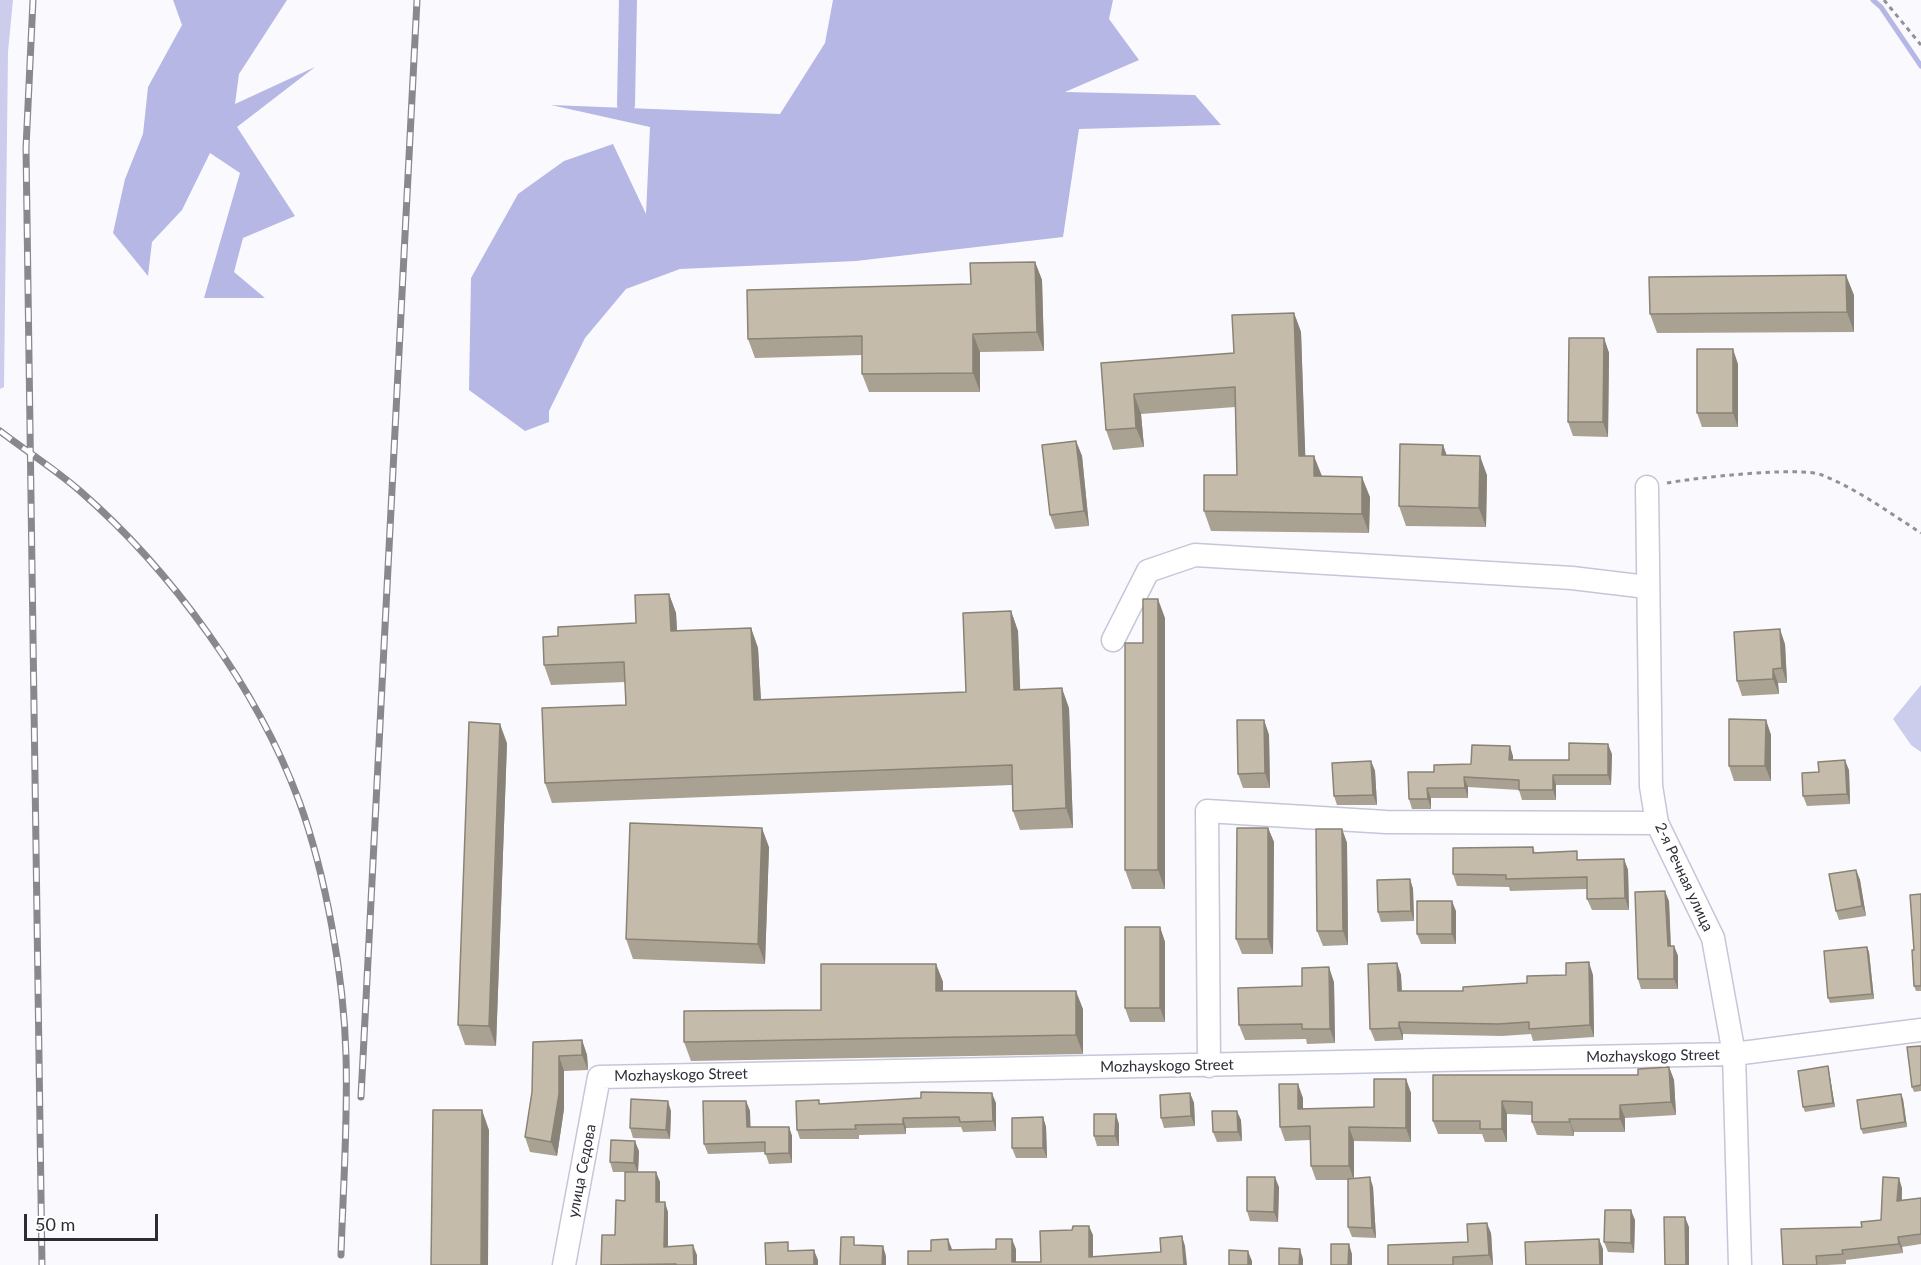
<!DOCTYPE html>
<meta charset="utf-8">
<style>
body{margin:0}
#map{position:relative;width:1921px;height:1265px;overflow:hidden;background:#fafafe;font-family:Lato,sans-serif}
canvas{display:block}
.scale{position:absolute;left:24px;top:1214px;width:134px;height:27px;box-sizing:border-box;border:3px solid #2d2d35;border-top:0;padding-left:8px;font-size:18px;line-height:21px;white-space:nowrap;color:#2d2d35;-webkit-text-stroke:4px #fff;paint-order:stroke}
</style>
<div id="map">
<canvas width="1921" height="1265"></canvas>
<div class="scale">50 m</div>
</div>
<script>
const ctx = document.querySelector('canvas').getContext('2d');
ctx.lineJoin = 'round';
function fillPath(path, color) { ctx.fillStyle = color; ctx.fill(path, 'evenodd'); }
function stroke(path, color, width, dash) { ctx.strokeStyle = color; ctx.lineWidth = width; ctx.lineCap = dash ? 'butt' : 'round'; ctx.setLineDash(dash || []); ctx.stroke(path); }
function write(font, color, halo, rows, align = 'center') {
  ctx.font = font + ' Lato,sans-serif'; ctx.lineWidth = 6; ctx.setLineDash([]); ctx.textBaseline = 'middle'; ctx.strokeStyle = halo; ctx.fillStyle = color; for (const [text, x, y, turn = 0] of rows) {
    ctx.save(); ctx.translate(x, y); ctx.rotate((+turn || 0) * Math.PI / 180); ctx.textAlign = isNaN(turn) ? turn : align; if (halo) ctx.strokeText(text, 0, 0); ctx.fillText(text, 0, 0); ctx.restore();
  }
}
fillPath(new Path2D(`
 M0,0H13L8,52L4,387L0,389Z
 M1921,685V752L1911,745L1893,719Z`), '#cccdec');
fillPath(new Path2D(`
 M173,0H287L239,74L235,104L315,67L237,127L295,216L243,238L234,272L265,298H204L240,173L210,153L182,210L152,242L148,276L113,233L125,179L143,134L148,87L182,25Z
 M833,0H1113L1109,19L1139,60L1065,92L1195,95L1221,125L1079,129L1063,237L856,261L680,269L626,289L585,338L549,411V422L525,431L469,390L471,278L518,194L564,161L613,144L646,214L650,127L551,105L780,114L825,43Z`), '#b6b7e5');
stroke(new Path2D(`
 M1873,0L1881,7L1921,66`), '#b6b7e5', 5);
stroke(new Path2D(`
 M626,105L628,0`), '#b6b7e5', 18);
const minor = new Path2D(`
 M1647,487L1651,786L1657,823L1713,938L1734,1054L1740,1265
 M1113,640L1148,571L1195,555L1572,578L1647,587
 M1209,1066L1207,811L1386,822L1657,823
 M564,1265L599,1077L1734,1054L1921,1030`);
stroke(minor, '#c5c6d9', 25);
stroke(new Path2D(`
 M1884,0L1921,45
 M1667,483C1694,478 1800,466 1822,475C1857,489 1890,513 1921,533`), '#919197', 3, [4.5, 4.5]);
stroke(minor, '#fff', 22);
const rail = new Path2D(`
 M33,0L26,148L42,1265
 M0,431C26,451 55,469 80,491C171,570 257,688 299,801C326,875 344,977 346,1056C348,1122 343,1189 341,1255
 M361,1097L417,0`);
stroke(rail, '#88888f', 7);
stroke(rail, '#fff', 4.5, [14]);
fillPath(new Path2D(`
 M1035,262L1042,280L1044,351L980,352V392H869L862,374V355L755,358L748,339L971,284Z
 M1854,295V332L1657,333L1650,314Z
 M1294,313L1301,332L1305,456L1322,476L1370,497L1369,533L1211,531L1204,511L1237,475L1235,407L1141,414L1144,447L1113,450L1106,430L1101,363L1234,353Z
 M1604,338L1609,353L1608,437L1573,436L1568,422Z
 M1738,364V427H1702L1697,413Z
 M1076,441L1082,456L1089,526L1055,529L1050,515Z
 M1443,445L1446,455L1487,475L1486,527L1406,526L1399,506Z
 M669,594L676,613L677,631L751,628L758,648L761,700L966,692L1011,611L1018,631L1020,690L1069,708L1073,828L1020,830L1013,811L1012,785L552,803L545,783L626,705L625,682L551,685L544,665L558,636L636,623Z
 M1165,618V889H1132L1125,870L1143,643Z
 M1785,644L1787,683H1778L1779,694L1742,696L1737,681Z
 M1264,720L1269,735L1270,788H1243L1238,774Z
 M1766,720L1771,735V781H1734L1729,766Z
 M507,743L496,1046L465,1045L458,1025Z
 M1612,754L1611,785H1556V800H1522L1519,790L1468,787V798H1431V809H1412L1409,799L1434,772L1513,756V760H1569Z
 M1371,761L1375,771L1377,805H1337L1334,796Z
 M1849,770L1850,804L1807,806L1803,796Z
 M1268,828L1274,842L1273,954H1242L1236,939Z
 M1342,829L1347,843L1348,945L1323,946L1317,931Z
 M769,847L765,964L633,959L626,939Z
 M1533,847L1535,853L1580,860L1624,859L1628,870L1629,910H1592L1587,899V889L1510,891L1509,887L1457,886L1453,874Z
 M1856,870L1860,880L1866,916L1839,920L1836,911Z
 M1410,879L1413,889L1414,921L1381,922L1378,912Z
 M1921,894V991H1916L1914,986V950Z
 M1669,901L1671,946H1674L1678,956V989H1641L1638,979Z
 M1456,911V944H1421L1417,934Z
 M1160,927L1165,942V1022H1130L1125,1008Z
 M1867,947L1869,952L1874,999L1830,1003L1828,998Z
 M1397,963L1401,975L1402,991H1463L1593,975L1594,1037L1533,1041L1531,1034L1502,1036L1403,1034V1040L1375,1041L1370,1029Z
 M936,964L943,982V991L1083,1009V1054L691,1061L684,1042L821,1010Z
 M1334,982L1335,1043L1307,1044L1306,1039L1245,1040L1239,1025L1302,986Z
 M582,1040L587,1055L588,1070L564,1071V1109L557,1156L530,1152L525,1137L532,1092L533,1042Z
 M1921,1046V1091L1914,1092L1912,1087Z
 M1828,1066L1829,1071L1835,1107L1805,1112L1803,1107Z
 M1669,1067L1674,1080L1676,1115L1625,1118V1132H1574V1136L1537,1135L1532,1122V1115L1507,1114V1142H1485L1482,1134H1438L1433,1121V1075H1638Z
 M1406,1079L1411,1093V1142L1354,1141V1178L1373,1187L1376,1238L1352,1237L1348,1227V1180H1316L1311,1166V1140L1285,1141L1280,1127L1303,1098V1109L1374,1107Z
 M1190,1093L1194,1103L1195,1126L1164,1128L1161,1118Z
 M1903,1099L1907,1127L1863,1134L1861,1129Z
 M746,1101L750,1111V1127H789L792,1136V1163L769,1164L765,1152L708,1154L704,1144Z
 M996,1103V1131L963,1132L961,1127L906,1128V1134L859,1135V1139H800L797,1130L820,1104Z
 M671,1111L670,1139L633,1138L630,1128Z
 M1043,1117L1046,1127L1047,1158H1016L1012,1148Z
 M1241,1120L1242,1141L1217,1142L1213,1132Z
 M1119,1124V1146H1097L1094,1136Z
 M639,1151L638,1172H656L660,1182V1202L668,1212V1246L697,1255V1265H601L615,1235L625,1201V1172H613L610,1162Z
 M1279,1187L1278,1222L1250,1221L1247,1211Z
 M1902,1188V1200L1921,1198V1244L1902,1247L1903,1253L1846,1260V1264L1827,1265H1783L1862,1227L1881,1220Z
 M1635,1220L1634,1253L1608,1252L1604,1242Z
 M1491,1233L1493,1265H1388L1468,1242Z`), '#a9a192');
fillPath(new Path2D(`
 M1035,262L1042,280L1044,351L1037,332Z
 M1846,275L1854,295V332L1847,312Z
 M1294,313L1301,332L1306,475L1299,456Z
 M973,334L980,352V392L973,373Z
 M1604,338L1609,353L1608,437L1603,422Z
 M1733,349L1738,364V427L1733,413Z
 M1134,394L1141,414L1144,447L1136,428Z
 M1076,441L1082,456L1089,526L1084,511Z
 M1443,445L1450,464L1442,455Z
 M1314,456L1322,476L1321,496L1314,476Z
 M1480,456L1487,475L1486,527L1479,508Z
 M1362,477L1370,497L1369,533L1362,514Z
 M669,594L676,613L678,651L671,631Z
 M1158,599L1165,618V889L1158,870Z
 M1011,611L1018,631L1021,710L1014,690Z
 M751,628L758,648L762,720L754,700Z
 M1780,629L1785,644L1787,683L1782,668Z
 M1773,669L1778,683L1779,694L1773,679Z
 M1062,688L1069,708L1073,828L1066,808Z
 M1264,720L1269,735L1270,788L1265,773Z
 M1766,720L1771,735V781L1765,766Z
 M500,724L507,743L496,1046L489,1026Z
 M1608,744L1612,754L1611,785L1608,775Z
 M1510,746L1513,756V770L1509,760Z
 M1845,760L1849,770L1850,804L1847,794Z
 M1371,761L1375,771L1377,805L1373,795Z
 M1553,775L1556,785V800L1553,790Z
 M1464,777L1468,787V798L1465,788Z
 M1427,788L1431,798V809L1428,799Z
 M762,828L769,847L765,964L758,944Z
 M1268,828L1274,842L1273,954L1268,939Z
 M1342,829L1347,843L1348,945L1343,931Z
 M1624,859L1628,870L1629,910L1625,898Z
 M1856,870L1860,880L1866,916L1862,906Z
 M1410,879L1413,889L1414,921L1411,911Z
 M1665,891L1669,901L1671,956L1668,946Z
 M1452,901L1456,911V944L1452,934Z
 M1160,927L1165,942V1022L1160,1008Z
 M1674,946L1678,956V989L1674,979Z
 M1867,947L1869,952L1874,999L1872,994Z
 M1589,962L1593,975L1594,1037L1590,1025Z
 M1397,963L1401,975L1402,1003L1398,991Z
 M936,964L943,982V1009L936,991Z
 M1329,967L1334,982L1335,1043L1330,1029Z
 M1076,991L1083,1009V1054L1076,1035Z
 M1399,1022L1403,1034V1040L1399,1028Z
 M582,1040L587,1055L588,1070L582,1055Z
 M559,1056L564,1071V1109L557,1156L551,1142Z
 M1828,1066L1829,1071L1835,1107L1833,1103Z
 M1669,1067L1674,1080L1676,1115L1671,1102Z
 M1406,1079L1411,1093V1142L1406,1128Z
 M1298,1084L1303,1098V1123L1298,1109Z
 M992,1093L996,1103V1131L993,1121Z
 M1190,1093L1194,1103L1195,1126L1191,1116Z
 M1901,1094L1903,1099L1907,1127L1905,1122Z
 M668,1101L671,1111L670,1139L666,1130Z
 M746,1101L750,1111L751,1137L747,1127Z
 M1502,1101L1507,1114V1142L1502,1129Z
 M1620,1105L1625,1118V1132L1620,1119Z
 M482,1110L489,1130L488,1265H481Z
 M1237,1111L1241,1120L1242,1141L1238,1132Z
 M1116,1114L1119,1124V1146L1115,1136Z
 M1043,1117L1046,1127L1047,1158L1043,1148Z
 M903,1118L906,1128V1134L903,1124Z
 M1569,1119L1574,1132V1136L1570,1122Z
 M789,1127L792,1136V1163L789,1153Z
 M1349,1127L1354,1141V1180L1349,1166Z
 M635,1141L639,1151L638,1173L634,1163Z
 M656,1172L660,1182V1212L656,1202Z
 M1275,1177L1279,1187L1278,1222L1274,1212Z
 M1370,1177L1373,1187L1376,1238L1372,1228Z
 M1899,1178L1902,1188L1901,1211L1897,1201Z
 M665,1202L668,1212V1256L664,1247Z
 M1631,1210L1635,1220L1634,1253L1631,1243Z
 M1685,1217L1689,1227V1265H1686Z
 M1487,1223L1491,1233L1493,1265L1489,1255Z
 M1089,1226L1093,1235V1265L1089,1257Z
 M1182,1236L1185,1246L1187,1265H1184Z
 M1898,1237L1902,1247L1903,1253L1899,1244Z
 M948,1239L952,1249V1259L949,1250Z
 M1012,1239L1016,1249V1265L1012,1262Z
 M1599,1239L1603,1249V1265H1600Z
 M1349,1244L1352,1254V1265H1348Z
 M693,1245L697,1255V1265H694Z
 M883,1246L886,1256V1265H882Z
 M1300,1249L1303,1259V1265H1299Z
 M814,1250L818,1260V1265H814Z
 M1248,1251L1252,1261V1265H1248Z`), '#898377');
const building = new Path2D(`
 M1035,262L1037,332L973,334V373L862,374V336L748,339L747,290L971,284L970,263Z
 M1846,275L1847,312L1650,314L1649,277Z
 M1294,313L1299,456H1314V476L1362,477V514L1204,511V475H1237L1235,387L1134,394L1136,428L1106,430L1101,363L1234,353L1232,315Z
 M1569,338H1604L1603,422H1568Z
 M1697,349H1733V413H1697Z
 M1076,441L1084,511L1050,515L1042,445Z
 M1400,444L1443,445L1442,455L1480,456L1479,508L1399,506Z
 M669,594L671,631L751,628L754,700L966,692L963,613L1011,611L1014,690L1062,688L1066,808L1013,811L1012,765L545,783L542,708L626,705L624,662L544,665L543,637L558,636V627L636,623L635,595Z
 M1143,599H1158V870H1125V643H1143Z
 M1780,629L1782,668L1773,669V679L1737,681L1734,632Z
 M1729,719L1766,720L1765,766H1729Z
 M1237,720H1264L1265,773L1238,774Z
 M469,722L500,724L489,1026L458,1025Z
 M1569,743L1608,744V775H1553V790H1519V780L1464,777L1465,788H1427L1428,799H1409L1408,772H1434V765L1471,764L1472,745L1510,746L1509,760H1569Z
 M1845,760L1847,794L1803,796L1802,773L1819,772L1818,762Z
 M1371,761L1373,795L1334,796L1332,763Z
 M630,823L762,828L758,944L626,939Z
 M1237,828H1268V939H1236Z
 M1316,829H1342L1343,931H1317Z
 M1533,847V853L1577,851V860L1624,859L1625,898L1587,899V877L1506,879V875L1453,874V848Z
 M1856,870L1862,906L1836,911L1829,874Z
 M1410,879L1411,911L1378,912L1377,880Z
 M1665,891L1668,946H1674V979H1638L1635,892Z
 M1921,894V986H1914L1912,950H1914L1910,895Z
 M1417,901H1452V934H1417Z
 M1125,927H1160V1008H1125Z
 M1867,947L1872,994L1828,998L1824,951Z
 M1589,962L1590,1025L1529,1029V1022L1498,1024L1399,1022V1028L1370,1029L1368,964L1397,963L1398,991H1463V987L1527,983V976L1566,975V963Z
 M821,964H936V991H1076V1035L684,1042V1011L821,1010Z
 M1329,967L1330,1029H1302V1024L1239,1025L1238,988L1302,986V968Z
 M582,1040V1055L559,1056V1094L551,1142L525,1137L532,1092L533,1042Z
 M1921,1046V1085L1912,1087L1907,1047Z
 M1828,1066L1833,1103L1803,1107L1798,1071Z
 M1669,1067L1671,1102L1620,1105V1119H1569L1570,1122H1532V1102L1502,1101V1129H1480V1121H1433V1075H1638V1069Z
 M1374,1079H1406V1128L1349,1127V1166H1311L1310,1126L1280,1127L1279,1084H1298V1109L1374,1107Z
 M921,1092L992,1093L993,1121L960,1122L959,1117L903,1118V1124L855,1125L856,1129L797,1130L796,1101L819,1100V1104L921,1098Z
 M1190,1093L1191,1116L1161,1118L1160,1095Z
 M1901,1094L1905,1122L1861,1129L1857,1100Z
 M631,1099L668,1101L666,1130L630,1128Z
 M703,1101H746L747,1127H789V1153L765,1154V1142L704,1144Z
 M433,1110H482L481,1265H431Z
 M1212,1111H1237L1238,1132H1213Z
 M1094,1114H1116L1115,1136H1094Z
 M1043,1117V1148H1012V1118Z
 M611,1140L635,1141L634,1163L610,1162Z
 M625,1172H656V1202H665L664,1247L693,1245L694,1265H677L676,1264L601,1265L602,1235H615L616,1200L625,1201Z
 M1247,1177H1275L1274,1212L1247,1211Z
 M1370,1177L1372,1228L1348,1227V1179Z
 M1883,1177L1899,1178L1897,1201L1921,1198V1234L1898,1237L1899,1244L1842,1250L1843,1254L1816,1256L1817,1265H1783L1781,1229L1862,1227L1861,1222L1881,1220Z
 M1605,1210H1631V1243L1604,1242Z
 M1664,1217H1685L1686,1265H1665Z
 M1487,1223L1489,1255L1453,1257V1265H1388V1245L1468,1242L1467,1224Z
 M1073,1226H1089V1257L1161,1252L1160,1238L1182,1236L1184,1265H908V1251H931V1240L948,1239L949,1250L996,1249V1239H1012V1262H1041L1040,1231L1072,1230Z
 M841,1237H854V1245L883,1246L882,1265H840Z
 M1599,1239L1600,1265H1526L1525,1242Z
 M788,1242V1251L814,1250V1265H766L765,1243Z
 M1331,1244H1349L1348,1265H1331Z
 M1279,1248L1300,1249L1299,1265H1279Z
 M1229,1250L1248,1251V1265H1229Z`);
fillPath(building, '#c4bbaa');
stroke(building, '#898377', 1.5);
write('15px', '#2d2d35', '#fff', [
 ["2-я Речная улица",1684,877,65],
 ["Mozhayskogo Street",1653,1056,-1],
 ["Mozhayskogo Street",1167,1066,-1],
 ["Mozhayskogo Street",681,1075,-1],
 ["улица Седова",582,1171,-79]
]);
</script>
